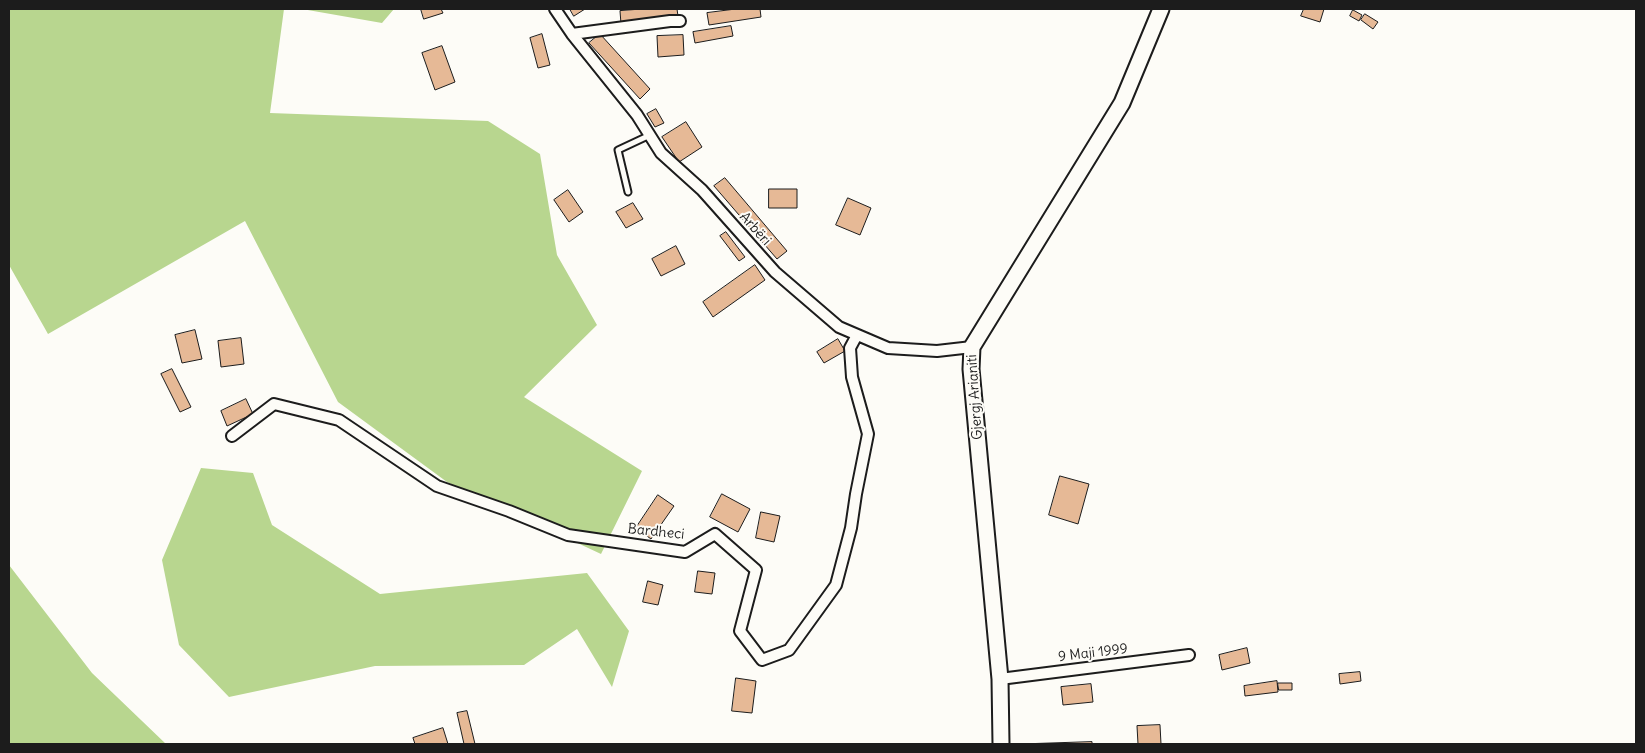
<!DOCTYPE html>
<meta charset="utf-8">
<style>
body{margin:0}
#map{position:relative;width:1645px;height:753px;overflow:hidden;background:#fdfcf7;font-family:Delius,sans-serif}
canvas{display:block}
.frame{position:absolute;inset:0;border:10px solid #1c1c1c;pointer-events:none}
</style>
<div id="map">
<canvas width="1645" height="753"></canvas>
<div class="frame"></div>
</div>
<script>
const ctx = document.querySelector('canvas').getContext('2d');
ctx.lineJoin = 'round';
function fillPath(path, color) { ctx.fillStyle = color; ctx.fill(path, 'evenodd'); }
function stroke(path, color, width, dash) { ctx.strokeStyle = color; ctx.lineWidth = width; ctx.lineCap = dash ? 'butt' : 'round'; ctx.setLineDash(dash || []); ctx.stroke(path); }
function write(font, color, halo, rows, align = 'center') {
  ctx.font = font + ' Delius,sans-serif'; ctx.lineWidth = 4; ctx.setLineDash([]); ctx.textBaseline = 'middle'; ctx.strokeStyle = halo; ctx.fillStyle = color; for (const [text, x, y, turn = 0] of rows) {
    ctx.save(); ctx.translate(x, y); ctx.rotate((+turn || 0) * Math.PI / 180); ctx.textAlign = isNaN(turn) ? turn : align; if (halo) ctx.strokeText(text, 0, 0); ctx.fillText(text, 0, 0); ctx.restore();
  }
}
fillPath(new Path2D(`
 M9,9H284L270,113L488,121L540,154L557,255L597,325L524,397L642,471L601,554L447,482L338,402L245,221L48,334L9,265Z
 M302,9H394L382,23Z
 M201,468L253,473L272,525L380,594L587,573L629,631L612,687L577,629L524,665L375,666L229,697L179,645L162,560Z
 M9,565L92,673L166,744H9Z`), '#b8d68f');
const building = new Path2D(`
 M421,9H441L443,13L424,19Z
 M570,9H585L574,16Z
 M642,9H677L678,16L621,24L620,11Z
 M736,9H760L761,17L709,25L707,13Z
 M1304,9H1324L1320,22L1301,16Z
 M1353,10L1362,15L1359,21L1350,16Z
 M1365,14L1378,22L1373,29L1361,20Z
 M731,26L733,36L695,43L693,32Z
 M542,34L550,65L538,68L530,38Z
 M600,34L650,89L640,99L589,43Z
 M683,35L684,55L658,57L657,36Z
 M442,46L455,82L435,90L422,53Z
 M656,109L664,123L655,127L647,114Z
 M686,122L702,147L679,162L662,137Z
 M725,178L787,251L777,259L714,186Z
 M769,189H797V208H769Z
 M568,190L583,212L569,222L554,200Z
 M848,198L871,208L860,235L836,225Z
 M633,203L643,219L626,228L616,212Z
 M726,232L745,257L739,261L720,236Z
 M676,246L685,264L661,276L652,259Z
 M755,265L765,280L713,317L703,302Z
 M195,330L202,359L182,363L175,335Z
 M241,338L244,364L221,367L218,341Z
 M838,339L845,351L824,363L817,352Z
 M172,369L191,407L180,412L161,374Z
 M246,399L253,414L227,426L221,411Z
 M1060,476L1089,484L1078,524L1049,515Z
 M722,494L750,509L738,532L710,517Z
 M658,495L674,506L651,539L636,528Z
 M761,512L780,516L774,542L756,538Z
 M698,571L715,573L712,594L695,592Z
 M648,581L663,585L658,605L643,602Z
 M1247,648L1250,663L1222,670L1219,655Z
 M1360,672L1361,681L1340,684L1339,674Z
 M736,678L756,681L752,713L732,711Z
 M1277,681L1278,692L1245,696L1244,686Z
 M1278,683H1292V690H1279Z
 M1091,684L1093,702L1063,705L1061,687Z
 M467,711L475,744H464L457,713Z
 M1160,725L1161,744H1138L1137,726Z
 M443,728L448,744H415L413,738Z
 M1092,742V744H1021Z`);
fillPath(building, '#e6b996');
stroke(building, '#1c1c1c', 1);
const service = new Path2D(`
 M628,192L618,150L650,135`);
const minor = new Path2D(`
 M555,9L572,34L637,115L661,153L702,190L775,272L839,327L888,348L937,351L972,347
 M572,34L670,21H680
 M232,436L274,404L339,420L437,486L509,511L568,535L685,552L715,534L756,570L740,631L762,660L789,650L836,585L851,528L856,494L868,434L852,377L850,348L857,335
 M1000,679L1189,655`);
const secondary = new Path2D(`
 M1001,744L1000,679L971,369L972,347L1122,103L1161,9`);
stroke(service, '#1c1c1c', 9);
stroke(minor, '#1c1c1c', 14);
stroke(secondary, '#1c1c1c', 19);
stroke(service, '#fdfcf7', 5);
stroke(minor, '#fdfcf7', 10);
stroke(secondary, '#fdfcf7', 15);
write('14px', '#1c1c1c', '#fdfcf7', [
 ["Arbëri",755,229,48],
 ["Gjergj Arianiti",975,397,-94],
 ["Bardheci",656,532,6],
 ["9 Maji 1999",1093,653,-7]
]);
</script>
